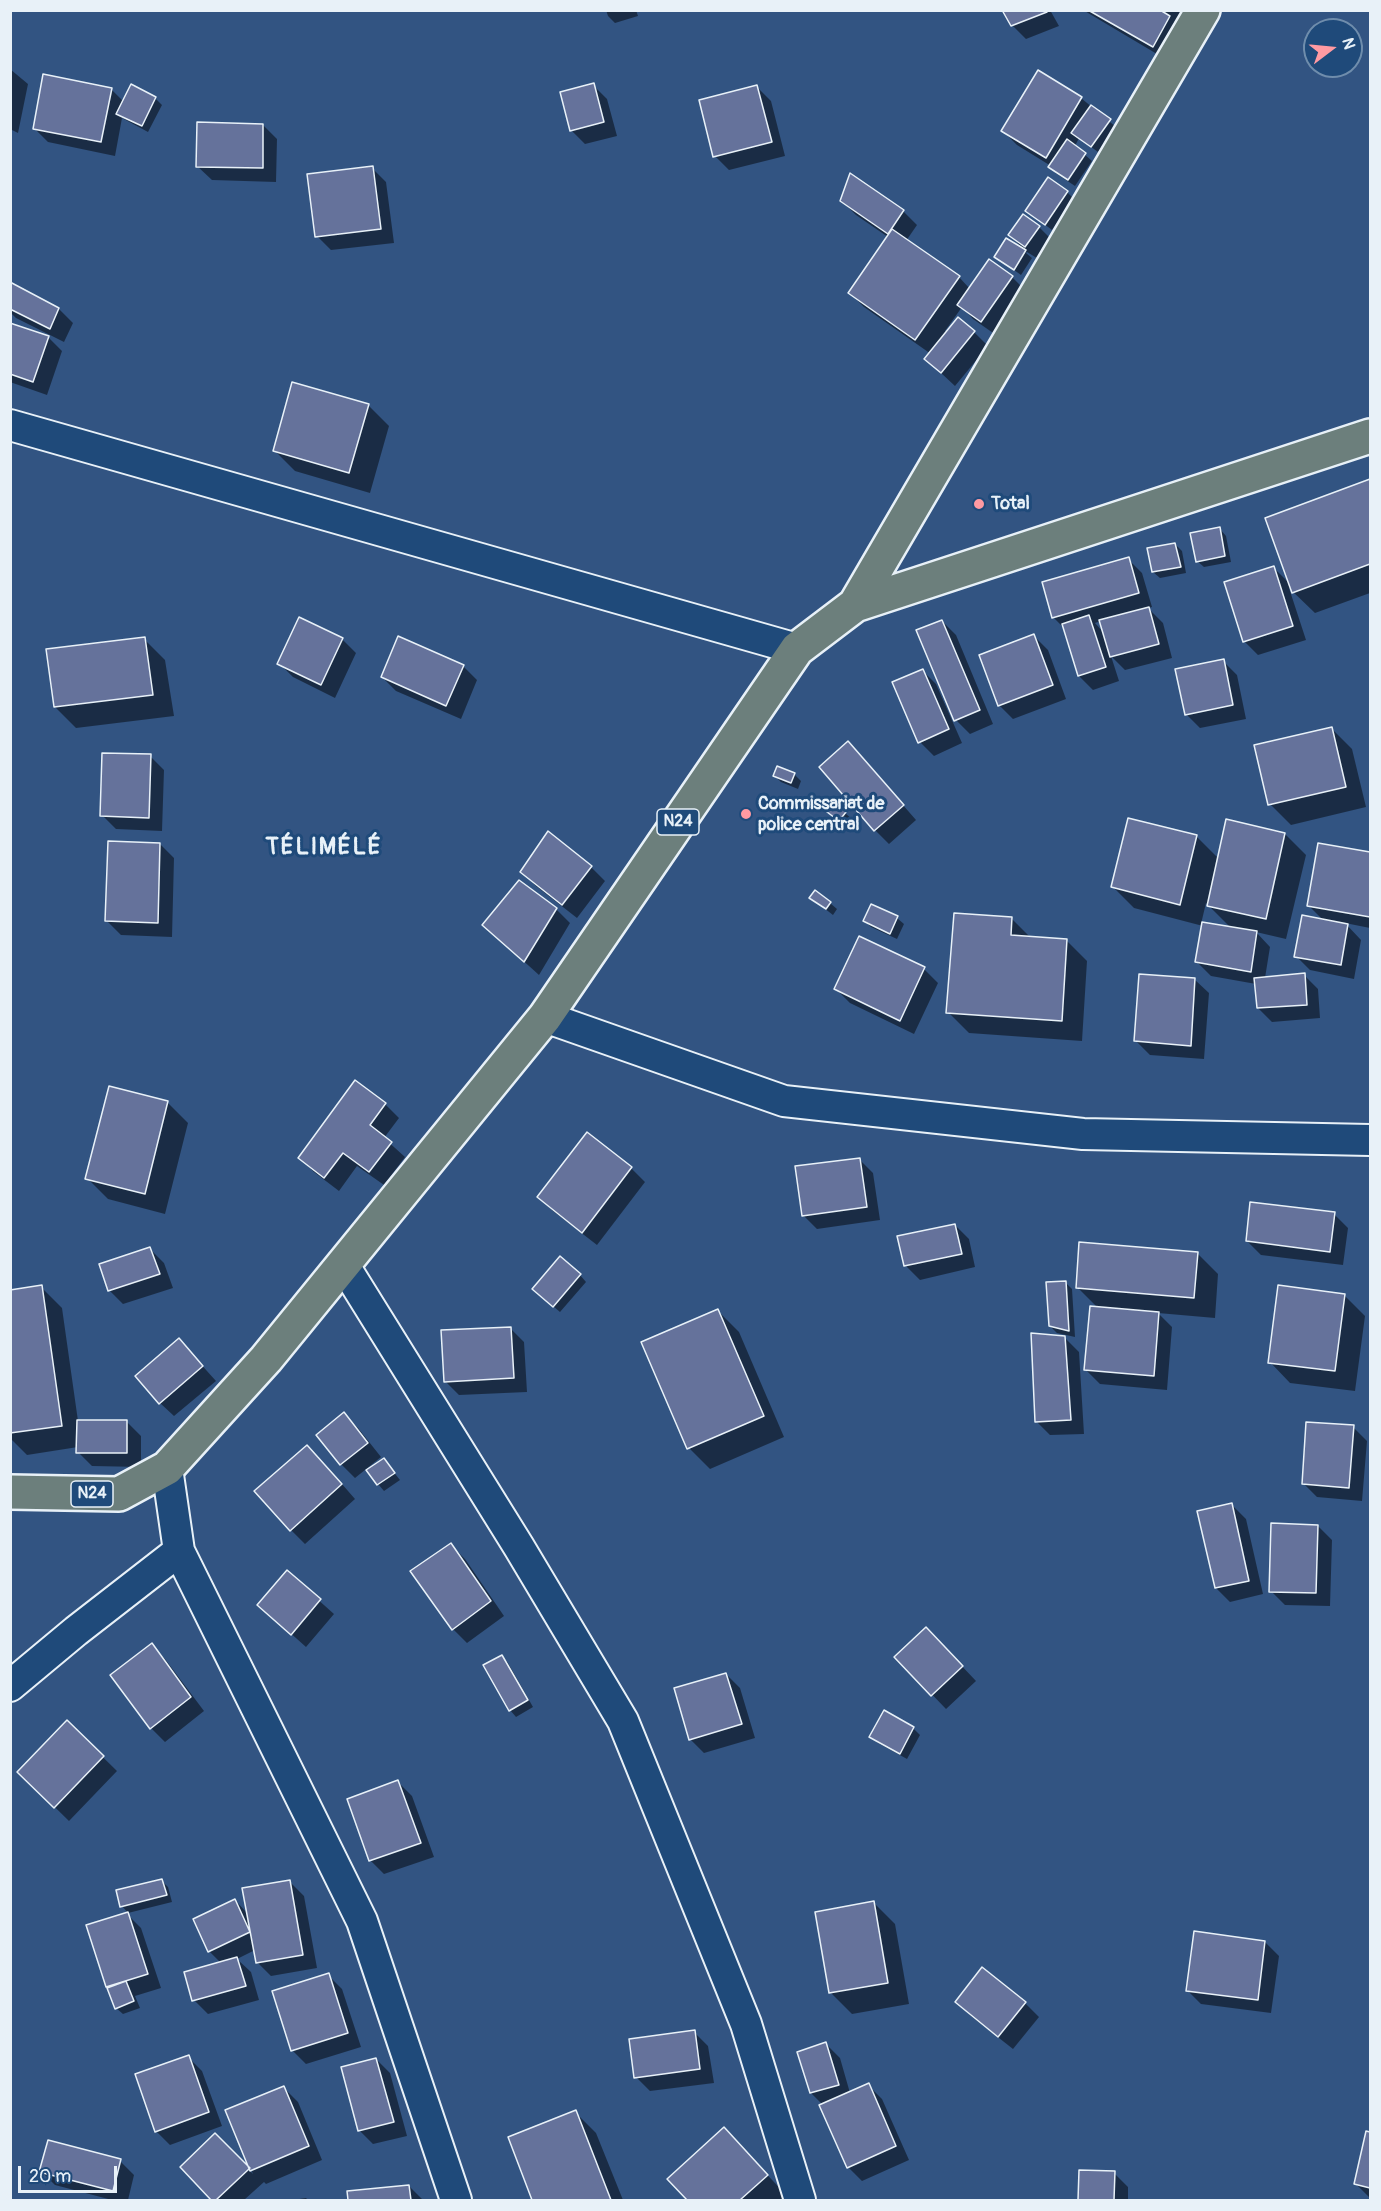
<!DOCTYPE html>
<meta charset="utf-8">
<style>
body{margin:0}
#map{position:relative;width:1381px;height:2211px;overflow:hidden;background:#325482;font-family:Pangolin,sans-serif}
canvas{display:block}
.frame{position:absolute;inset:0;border:12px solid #e8f1f8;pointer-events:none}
.north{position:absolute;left:1303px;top:18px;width:60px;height:60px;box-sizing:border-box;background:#1f4a7a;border:2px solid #6f8dac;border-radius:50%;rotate:74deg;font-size:16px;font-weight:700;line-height:24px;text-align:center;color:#e8f1f8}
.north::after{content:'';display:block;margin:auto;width:21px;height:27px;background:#ff9aa2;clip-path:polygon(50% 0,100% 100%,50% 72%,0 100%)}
.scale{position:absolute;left:18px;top:2166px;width:99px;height:27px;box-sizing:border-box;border:3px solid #e8f1f8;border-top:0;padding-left:8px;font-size:18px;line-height:21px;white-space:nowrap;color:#e8f1f8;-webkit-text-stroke:4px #1f4a7a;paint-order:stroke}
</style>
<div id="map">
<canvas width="1381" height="2211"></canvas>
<div class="frame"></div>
<div class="north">N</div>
<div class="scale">20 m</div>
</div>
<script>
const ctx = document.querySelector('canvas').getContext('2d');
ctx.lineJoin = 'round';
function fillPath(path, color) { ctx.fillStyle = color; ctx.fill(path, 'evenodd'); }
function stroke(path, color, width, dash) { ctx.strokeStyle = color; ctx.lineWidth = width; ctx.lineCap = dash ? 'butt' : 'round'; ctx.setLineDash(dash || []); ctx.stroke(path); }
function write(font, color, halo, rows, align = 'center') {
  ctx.font = font + ' Pangolin,sans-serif'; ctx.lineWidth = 6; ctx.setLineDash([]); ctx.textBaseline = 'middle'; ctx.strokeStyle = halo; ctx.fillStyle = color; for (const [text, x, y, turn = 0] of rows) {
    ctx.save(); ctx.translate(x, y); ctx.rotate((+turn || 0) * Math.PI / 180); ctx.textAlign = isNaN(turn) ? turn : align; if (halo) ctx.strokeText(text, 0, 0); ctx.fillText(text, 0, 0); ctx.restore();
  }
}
fillPath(new Path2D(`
 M606,10H636L638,16L615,23L608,16Z
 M1003,10H1050L1059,26L1026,39L1012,25Z
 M1083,10H1202L1192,30L1174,22L1183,31L1167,60Z
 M10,69L28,84L18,133L10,129Z
 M593,85L607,99L617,136L585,144L571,130Z
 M757,87L771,101L785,156L729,170L715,156Z
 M111,89L124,102L155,98L162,105L148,132L122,118L115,156L48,142L34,128Z
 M1081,98L1116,127L1098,152L1079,138L1075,146L1092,161L1075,186L1057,174L1050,167L1051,166L1017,145L1003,131Z
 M263,125L277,139L276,182L212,180L197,166Z
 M372,168L386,182L394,243L331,250L317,236Z
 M1067,192L1073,198L1052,230L1027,211Z
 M842,201L903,211L917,225L906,241L959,277L970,289L1012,277L1026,291L996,335L973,319L962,307L945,331L974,332L988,346L955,386L926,359L931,354L864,307L850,293L888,237L856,215Z
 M1039,227L1053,241L1040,260L1027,252L1026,253L1032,258L1021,275L996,257L1024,250L1010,235Z
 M10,284L59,309L73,323L64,342L16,318L10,312Z
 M10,324L48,337L62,351L47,395L10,382Z
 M368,405L389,426L370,493L295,471L274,450Z
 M1370,481V593L1315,613L1289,588L1306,640L1258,655L1244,641L1273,567L1291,585L1267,519Z
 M1220,529L1226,536L1231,562L1204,567L1197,561Z
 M1175,544L1182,551L1186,573L1160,578L1153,572Z
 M1128,559L1142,573L1152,607L1148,608L1163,623L1172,658L1125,670L1111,656L1119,681L1093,690L1079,676L1065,629L1053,617ZM1101,621L1104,633L1095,623Z
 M942,621L956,635L993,724L970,734L956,720Z
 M1034,636L1048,650L1066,699L1013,719L999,705Z
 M399,638L463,666L477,680L461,719L396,691L382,677Z
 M144,639L165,660L174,716L76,728L55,707Z
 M342,639L356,653L335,698L293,677L279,663Z
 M1223,661L1237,675L1246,719L1200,728L1186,714Z
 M922,670L936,684L962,743L934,756L920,742Z
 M1331,728L1352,749L1366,807L1291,825L1270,804Z
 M150,756L164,770L162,831L116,829L102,815Z
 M861,757L916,820L889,844L875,830Z
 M778,768L795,775L801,781L798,789L781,782L774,775Z
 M825,809L845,813L852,819L847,826Z
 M1285,834L1306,855L1286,939L1256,932L1270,947L1265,978L1304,975L1318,989L1320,1018L1272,1022L1258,1008L1256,984L1211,976L1197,962L1203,926L1134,908L1113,887L1196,836L1219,859ZM1206,903L1232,929L1201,924Z
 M160,844L174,858L172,937L121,935L107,921Z
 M1320,844L1370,854V928L1345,923L1361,940L1354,979L1310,970L1296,956L1324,921L1308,905Z
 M591,867L605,881L577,918L536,886L522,872Z
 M811,898L830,903L837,909L833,915Z
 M556,909L570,923L539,975L498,938Z
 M897,918L904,924L897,939L871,927L865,921Z
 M1012,919L1031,938L1066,940L1087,961L1082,1041L969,1033L948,1012Z
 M924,969L938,983L914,1034L850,1003L836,989Z
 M1194,979L1209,993L1204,1059L1150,1055L1136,1041Z
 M167,1102L188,1123L165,1214L108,1199L87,1178Z
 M385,1104L399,1118L384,1138L405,1157L384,1185L357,1166L339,1191L314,1172L300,1158Z
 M588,1134L631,1168L645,1182L597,1245L553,1211L539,1197Z
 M859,1159L873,1173L880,1220L817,1229L803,1215Z
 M1334,1214L1348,1228L1343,1265L1261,1255L1247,1241Z
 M955,1225L969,1239L975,1267L920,1280L906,1266Z
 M150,1249L164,1263L173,1288L123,1304L109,1290Z
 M1197,1253L1218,1274L1215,1318L1158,1313L1172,1327L1167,1390L1100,1384L1086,1370L1098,1308L1077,1287Z
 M580,1275L586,1282L560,1312L540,1295Z
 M1065,1282L1072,1289L1075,1337L1057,1333L1050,1326Z
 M41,1287L62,1308L78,1421L127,1422L141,1436V1467L92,1466L78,1452V1447L27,1455L10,1438V1291Z
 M1344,1295L1365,1316L1355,1391L1290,1383L1270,1362Z
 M718,1311L739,1332L784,1437L710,1469L689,1448L643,1343Z
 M510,1328L524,1342L527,1392L459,1395L445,1381Z
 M1065,1338L1079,1352L1084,1434L1050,1435L1036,1421Z
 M179,1340L216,1381L174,1416L160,1403Z
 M344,1414L358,1428L381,1457L355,1478L341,1464Z
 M1353,1427L1367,1441L1362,1501L1317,1497L1303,1483Z
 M321,1460L355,1499L305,1544L291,1530Z
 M384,1460L400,1480L384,1491L378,1484Z
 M1232,1505L1246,1519L1263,1594L1230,1602L1216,1588Z
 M1318,1526L1332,1540L1330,1606L1285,1605L1271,1591Z
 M451,1545L465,1559L504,1616L467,1643L453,1629Z
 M287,1572L334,1614L306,1647L259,1605Z
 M940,1643L976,1681L946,1709L896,1657Z
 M151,1645L165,1659L204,1711L165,1742L151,1728Z
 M502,1656L508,1663L533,1707L516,1717L510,1710Z
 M726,1674L740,1688L755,1738L704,1753L690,1739Z
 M67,1722L117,1771L69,1821L19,1772Z
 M913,1728L920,1735L907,1759L878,1743L871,1737Z
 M398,1782L412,1796L434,1857L384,1874L370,1860Z
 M162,1881L168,1887L172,1902L128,1913L122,1906Z
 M290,1882L304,1896L317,1968L271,1976L257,1962L255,1950L237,1959L251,1972L259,2000L208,2014L194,2000L221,1963L209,1951L235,1900L248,1914Z
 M874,1903L895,1924L909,2004L852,2014L831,1993Z
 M127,1914L141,1928L161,1988L135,1996L140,2008L123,2014L116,2008L108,1987L88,1926Z
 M1265,1942L1279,1956L1271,2013L1201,2004L1187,1990Z
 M328,1975L342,1989L361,2047L306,2064L292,2050Z
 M957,2002L1025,2003L1039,2017L1013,2049L971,2016Z
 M694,2032L708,2046L714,2083L650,2091L636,2077Z
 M826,2044L840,2058L850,2093L868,2085L882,2099L909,2160L862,2181L848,2167L823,2105L811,2093L799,2053Z
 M188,2057L202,2071L222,2126L170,2145L156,2131Z
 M376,2059L390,2073L407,2136L373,2144L359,2130Z
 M284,2088L298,2102L322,2160L266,2184L264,2182L244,2200H213L182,2167L215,2135L253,2174L227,2111Z
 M575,2112L596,2133L623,2200H534L510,2138Z
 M1367,2133L1370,2134V2198L1356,2184Z
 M744,2150L788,2197L783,2200H689L669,2179Z
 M120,2161L134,2175L128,2200H112L55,2185L41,2171Z
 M1080,2172L1114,2173L1128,2187V2200H1080Z
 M409,2186L423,2200H350L349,2193Z
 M306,2198L308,2200H293Z`), '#0007');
const building = new Path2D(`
 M1002,10H1046L1047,12L1011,26Z
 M1088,10H1160L1170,16L1153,47Z
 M1038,70L1082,97L1046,158L1001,131Z
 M43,74L112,88L101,142L33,129Z
 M594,83L604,122L570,131L560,92Z
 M131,84L156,97L142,126L116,114Z
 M757,85L772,142L713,157L699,100Z
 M1091,105L1111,119L1091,147L1071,133Z
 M197,122L263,124V168L196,167Z
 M1067,139L1086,153L1068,180L1048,167Z
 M373,166L381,229L315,237L307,174Z
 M850,173L904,210L888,234L840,201Z
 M1048,177L1068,191L1045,225L1025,211Z
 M1023,214L1040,226L1025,247L1008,235Z
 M892,229L960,276L915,340L848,293Z
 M1006,238L1026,250L1014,270L994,257Z
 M989,259L1013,276L981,322L957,305Z
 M10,282L59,308L50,329L10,309Z
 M958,317L975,331L941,373L924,359Z
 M10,323L49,336L33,382L10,374Z
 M292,382L369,404L349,473L273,451Z
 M1370,479V564L1292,593L1265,518Z
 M1220,527L1225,556L1196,562L1190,533Z
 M1175,543L1181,567L1152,572L1147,548Z
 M1129,557L1139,593L1052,618L1042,582Z
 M1274,566L1293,626L1243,642L1224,582Z
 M1149,607L1159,644L1110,657L1099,620Z
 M1089,615L1106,667L1078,676L1062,624Z
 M299,617L343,638L321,685L277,664Z
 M942,620L980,710L954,721L916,630Z
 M1034,634L1053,685L998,706L979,655Z
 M398,636L464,665L446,706L381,677Z
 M145,637L153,695L54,707L46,649Z
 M1224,659L1233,705L1185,715L1175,669Z
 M923,669L949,729L918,743L892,682Z
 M1332,727L1346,787L1268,805L1254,745Z
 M848,741L904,805L874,831L819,767Z
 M102,753L151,754L149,818L100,816Z
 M777,766L795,773L791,783L773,776Z
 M829,799L846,812L839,821L823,809Z
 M1128,818L1197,835L1180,905L1111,887Z
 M1226,819L1285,833L1266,919L1207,906Z
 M548,831L592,866L562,905L520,872Z
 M108,841L160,843L158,923L105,921Z
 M1318,843L1370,852V917L1307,906Z
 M519,880L557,908L524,962L482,925Z
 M815,890L831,902L826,909L809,898Z
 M871,904L898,916L890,934L863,921Z
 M954,913L1012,917L1011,935L1067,939L1062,1021L946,1013Z
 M1302,915L1348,924L1341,965L1294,957Z
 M1202,922L1257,931L1251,972L1195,962Z
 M859,936L925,967L900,1021L834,989Z
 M1305,973L1307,1005L1257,1008L1254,978Z
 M1139,974L1195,978L1191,1046L1134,1041Z
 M355,1080L386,1103L370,1125L392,1142L369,1172L343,1153L324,1178L298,1158Z
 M109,1086L168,1101L145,1194L85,1179Z
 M587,1132L632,1167L582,1233L537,1197Z
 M860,1158L867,1207L802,1216L795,1166Z
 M1250,1202L1335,1212L1330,1252L1246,1241Z
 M955,1224L962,1254L904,1266L897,1236Z
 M1079,1242L1198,1252L1194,1298L1076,1288Z
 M150,1247L160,1274L108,1291L99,1264Z
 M560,1256L581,1274L553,1307L532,1289Z
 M1066,1281L1069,1331L1049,1326L1046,1282Z
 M42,1285L62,1426L10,1433V1290Z
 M1278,1285L1345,1294L1335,1371L1268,1363Z
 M1090,1306L1159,1312L1154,1376L1084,1370Z
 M718,1309L764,1416L687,1449L641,1342Z
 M511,1327L514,1378L444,1382L441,1330Z
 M1031,1333L1065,1336L1071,1420L1035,1422Z
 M179,1338L203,1366L159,1404L135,1376Z
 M344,1412L368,1443L340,1465L316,1435Z
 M77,1420H127V1453H76Z
 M1306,1422L1354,1425L1349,1488L1302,1484Z
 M307,1445L342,1484L290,1531L254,1491Z
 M384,1458L395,1473L377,1485L366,1470Z
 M1232,1503L1249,1581L1215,1588L1197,1511Z
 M1271,1523L1318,1525L1316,1593L1269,1592Z
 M451,1543L491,1601L452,1630L410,1571Z
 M287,1570L321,1599L291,1635L257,1605Z
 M926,1627L963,1666L931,1696L894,1657Z
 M152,1643L191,1697L150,1729L110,1675Z
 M502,1655L528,1700L509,1711L483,1665Z
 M726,1673L742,1724L689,1740L674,1688Z
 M884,1710L914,1727L900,1754L869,1737Z
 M67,1720L104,1756L54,1808L17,1772Z
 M398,1780L421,1843L369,1861L347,1799Z
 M162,1879L167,1895L120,1907L116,1890Z
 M290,1880L303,1955L256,1963L242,1888Z
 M235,1899L250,1932L208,1952L193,1919Z
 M874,1901L888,1983L829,1993L815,1912Z
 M128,1912L148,1974L106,1987L86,1925Z
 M1194,1931L1265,1941L1258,2000L1186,1991Z
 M237,1957L246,1986L192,2001L184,1972Z
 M982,1967L1026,2002L998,2037L955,2002Z
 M329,1973L348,2033L291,2051L272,1991Z
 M126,1981L134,2001L115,2009L107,1988Z
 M695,2030L700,2069L634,2078L629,2039Z
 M826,2042L839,2085L810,2093L797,2052Z
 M189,2055L209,2112L155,2132L135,2074Z
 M376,2058L394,2122L358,2131L341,2067Z
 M869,2083L896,2146L847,2168L819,2105Z
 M284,2086L309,2146L250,2171L225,2110Z
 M576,2110L611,2200H532L508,2137Z
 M724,2127L768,2175L740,2200H687L667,2179Z
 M1366,2131L1370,2132V2188L1354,2184Z
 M215,2133L250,2168L216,2200H211L180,2167Z
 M48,2140L121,2159L113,2191L39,2172Z
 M1079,2170L1115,2171L1114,2200H1078Z
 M409,2185L411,2200H348L347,2191Z`);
fillPath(building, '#65729b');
stroke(building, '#e8f1f8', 1.5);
const street = new Path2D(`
 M10,425L797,649
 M545,1017L784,1101L1083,1134L1370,1140
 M343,1264L519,1547L623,1721L746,2024L800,2200
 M167,1468L179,1551L362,1921L456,2200
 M10,1686L76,1631L179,1551`);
const primary = new Path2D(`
 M855,605L1203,10
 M10,1492L119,1494L167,1468L266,1359L545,1017L797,649L855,605L1370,436`);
stroke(street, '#e8f1f8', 34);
stroke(primary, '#e8f1f8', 38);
stroke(street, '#1f4a7a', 30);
stroke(primary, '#6c7f7c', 33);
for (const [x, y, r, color] of [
 [979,504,6,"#ff9aa2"],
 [746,814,6,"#ff9aa2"]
]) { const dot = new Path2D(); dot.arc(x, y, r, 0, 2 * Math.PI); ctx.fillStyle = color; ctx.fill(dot); stroke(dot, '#1f4a7a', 2); }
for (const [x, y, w] of [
 [678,822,42],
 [92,1494,42]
]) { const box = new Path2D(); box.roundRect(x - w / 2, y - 13, w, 26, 4.5); ctx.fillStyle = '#1f4a7a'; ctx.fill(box); stroke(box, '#e8f1f8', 1.5); }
write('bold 16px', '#e8f1f8', null, [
 ["N24",678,822],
 ["N24",92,1494]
]);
write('bold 18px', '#e8f1f8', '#1f4a7a', [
 ["Total",991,504],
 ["Commissariat de",758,804],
 ["police central",758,825]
], 'left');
ctx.letterSpacing = '1.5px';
write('bold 24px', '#e8f1f8', '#1f4a7a', [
 ["TÉLIMÉLÉ",324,848]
]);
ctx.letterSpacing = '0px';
</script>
